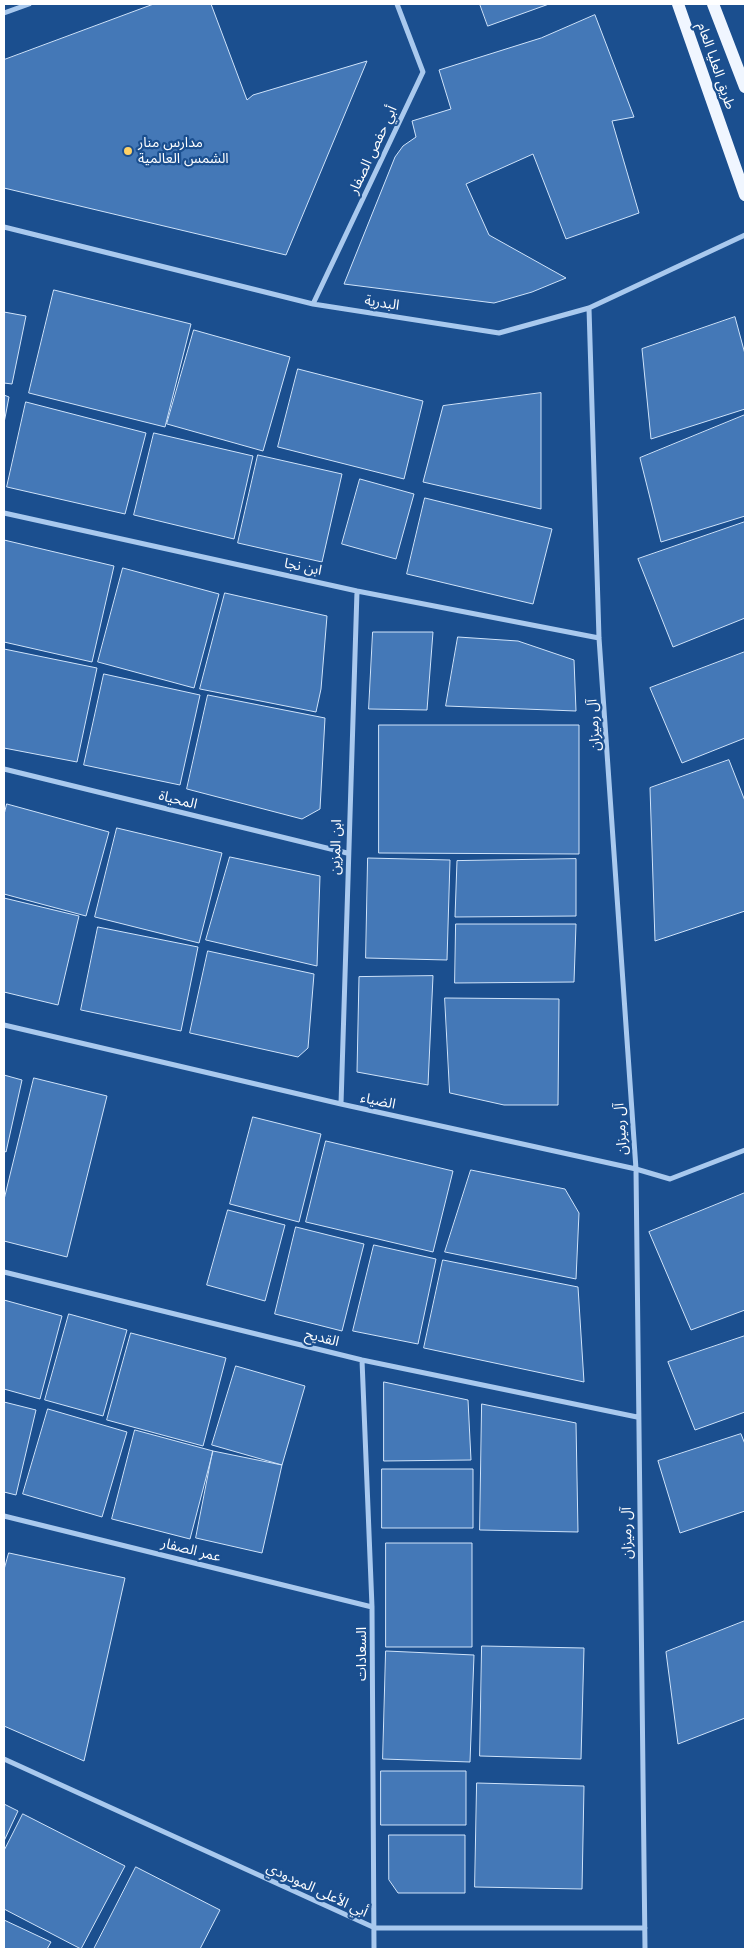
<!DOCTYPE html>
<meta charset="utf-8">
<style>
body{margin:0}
#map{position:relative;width:749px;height:1953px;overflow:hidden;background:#1b4f8f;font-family:Quicksand,sans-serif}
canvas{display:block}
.frame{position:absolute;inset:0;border:5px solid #fff;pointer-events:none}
</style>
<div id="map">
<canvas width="749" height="1953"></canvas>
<div class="frame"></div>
</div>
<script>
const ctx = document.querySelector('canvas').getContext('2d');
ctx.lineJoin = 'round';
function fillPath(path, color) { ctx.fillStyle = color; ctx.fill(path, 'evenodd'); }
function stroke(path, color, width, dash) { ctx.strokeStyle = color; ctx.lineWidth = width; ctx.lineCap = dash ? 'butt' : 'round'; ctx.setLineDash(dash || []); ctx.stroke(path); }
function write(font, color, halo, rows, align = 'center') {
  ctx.font = font + ' Quicksand,"Noto Sans Arabic",sans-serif'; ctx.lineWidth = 4.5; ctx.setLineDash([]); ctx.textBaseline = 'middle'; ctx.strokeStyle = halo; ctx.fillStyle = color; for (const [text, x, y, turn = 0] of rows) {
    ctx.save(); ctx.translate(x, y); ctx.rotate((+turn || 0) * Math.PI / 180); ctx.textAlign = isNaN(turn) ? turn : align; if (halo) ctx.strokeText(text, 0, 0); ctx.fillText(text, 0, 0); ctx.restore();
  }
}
const building = new Path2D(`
 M154,4H211L247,100L253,95L367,61L286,255L4,188V60Z
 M480,4H549L488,26Z
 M595,15L634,117L612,121L639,213L566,239L533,154L466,184L489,235L566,278L532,292L494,303L344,284L395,157L403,146L416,137L412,121L451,109L439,70L541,38Z
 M54,290L191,324L165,427L29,393Z
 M4,312L26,316L12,384L4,383Z
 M735,317L745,354V409L651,439L642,349Z
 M194,330L290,357L263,451L167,424Z
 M298,369L423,401L404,479L278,447Z
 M541,393V509L423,482L443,406Z
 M4,395L9,397L4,423Z
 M26,402L146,433L125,514L7,487Z
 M745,415V516L661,542L640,458Z
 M154,433L253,456L234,539L134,515Z
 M258,455L342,474L322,562L238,543Z
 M360,479L414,494L396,559L342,544Z
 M425,498L552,529L533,604L407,574Z
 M745,522V618L673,647L638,559Z
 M4,540L114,566L92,662L4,642Z
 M123,568L219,594L194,688L98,662Z
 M225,593L327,616L321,689L316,712L200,689Z
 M373,632H433L427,710L369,709Z
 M458,637L518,641L574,660L576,711L446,706Z
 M4,649L97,668L77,762L4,748Z
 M745,652V738L682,763L650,688Z
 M104,674L200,695L180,785L84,765Z
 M208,695L325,718L320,809L302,819L187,789Z
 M379,725H579V854L379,853Z
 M729,760L745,801V911L655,941L650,788Z
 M7,804L109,832L86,916L4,894V815Z
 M117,828L222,853L199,943L95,917Z
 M230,857L320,876L317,966L206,940Z
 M368,858L450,860L447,960L366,958Z
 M576,859V916L455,917L457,861Z
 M4,898L79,916L58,1005L4,992Z
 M456,924H576L574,982L455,983Z
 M98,927L198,947L181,1031L81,1010Z
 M208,951L314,974L308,1048L298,1057L190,1033Z
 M433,976L428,1085L357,1072L359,977Z
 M445,998L559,999L558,1105H504L450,1093Z
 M4,1075L22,1080L6,1152L4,1151Z
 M34,1078L107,1096L67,1257L4,1241V1200Z
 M253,1117L321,1134L299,1222L230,1204Z
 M326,1141L453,1171L433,1252L306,1222Z
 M471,1170L565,1189L579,1213L576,1279L445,1252Z
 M745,1193V1310L691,1330L649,1232Z
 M228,1210L285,1225L265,1301L207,1285Z
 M296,1227L364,1244L342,1331L275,1314Z
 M374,1245L436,1259L418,1344L353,1331Z
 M443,1260L578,1287L584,1382L424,1348Z
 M4,1300L62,1316L40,1399L4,1389Z
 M69,1314L127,1330L103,1416L45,1400Z
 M131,1333L226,1358L203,1446L107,1420Z
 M745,1336V1412L695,1430L668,1362Z
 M236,1366L305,1386L282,1465L212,1445Z
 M384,1382L468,1400L471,1460L384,1461Z
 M4,1402L36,1410L16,1495L4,1492Z
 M482,1404L576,1423L578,1532L480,1530Z
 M48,1409L127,1432L102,1517L23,1494Z
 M135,1430L213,1451L190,1539L112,1519Z
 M741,1434L745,1444V1511L680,1533L658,1461Z
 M213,1451L282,1465L262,1553L196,1538Z
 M382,1469H473V1528H382Z
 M386,1543H472V1647H386Z
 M9,1553L125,1578L84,1761L4,1726V1570Z
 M745,1621V1718L678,1744L666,1652Z
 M482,1646L584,1648L581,1759L480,1756Z
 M386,1651L474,1655L470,1762L383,1759Z
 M381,1771H466V1825H381Z
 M477,1783L584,1786L582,1889L475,1887Z
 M4,1804L18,1811L4,1841Z
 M23,1814L125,1866L81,1949L4,1909V1851Z
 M389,1835H465V1893H398L389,1880Z
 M136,1867L220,1910L200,1949H94Z
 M4,1920L51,1942L47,1949H4Z`);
fillPath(building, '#4478b7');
stroke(building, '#cfe3fa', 1);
stroke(new Path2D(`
 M4,13L29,4
 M4,227L313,304L499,333L589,308L745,235
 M313,304L423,72L397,4
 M589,308L599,638L636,1169L645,1949
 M4,513L357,591L599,638
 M4,769L347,853
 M4,1025L341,1104L636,1169L670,1179L745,1150
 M341,1104L357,591
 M4,1272L362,1360L637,1417
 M362,1360L372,1607L374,1949
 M4,1516L372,1607
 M4,1759L375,1928H645`), '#a9c9ee', 5);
stroke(new Path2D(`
 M678,4L745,195
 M713,4L745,87`), '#f0f6ff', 12);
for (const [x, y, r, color] of [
 [128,151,5,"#ffd166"]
]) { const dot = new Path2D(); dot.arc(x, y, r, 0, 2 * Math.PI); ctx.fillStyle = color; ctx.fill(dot); stroke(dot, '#1b4f8f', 2); }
write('14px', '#fff', '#1b4f8f', [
 ["طريق العليا العام",716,66,71],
 ["أبي حفص الصفار",373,150,-65],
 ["البدرية",382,303,9],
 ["ابن نجا",303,567,12],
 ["آل رميزان",594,725,-94],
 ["المحياة",178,800,14],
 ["ابن المزين",336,847,-88],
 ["الضياء",378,1101,12],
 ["آل رميزان",621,1129,-94],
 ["القديح",322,1338,14],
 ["آل رميزان",627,1533,-91],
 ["عمر الصفار",191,1550,14],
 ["السعادات",362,1654,-90],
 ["أبي الأعلى المودودي",317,1890,25]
]);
write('14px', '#fff', '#1b4f8f', [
 ["مدارس منار",138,143],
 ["الشمس العالمية",138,159]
], 'left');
</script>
